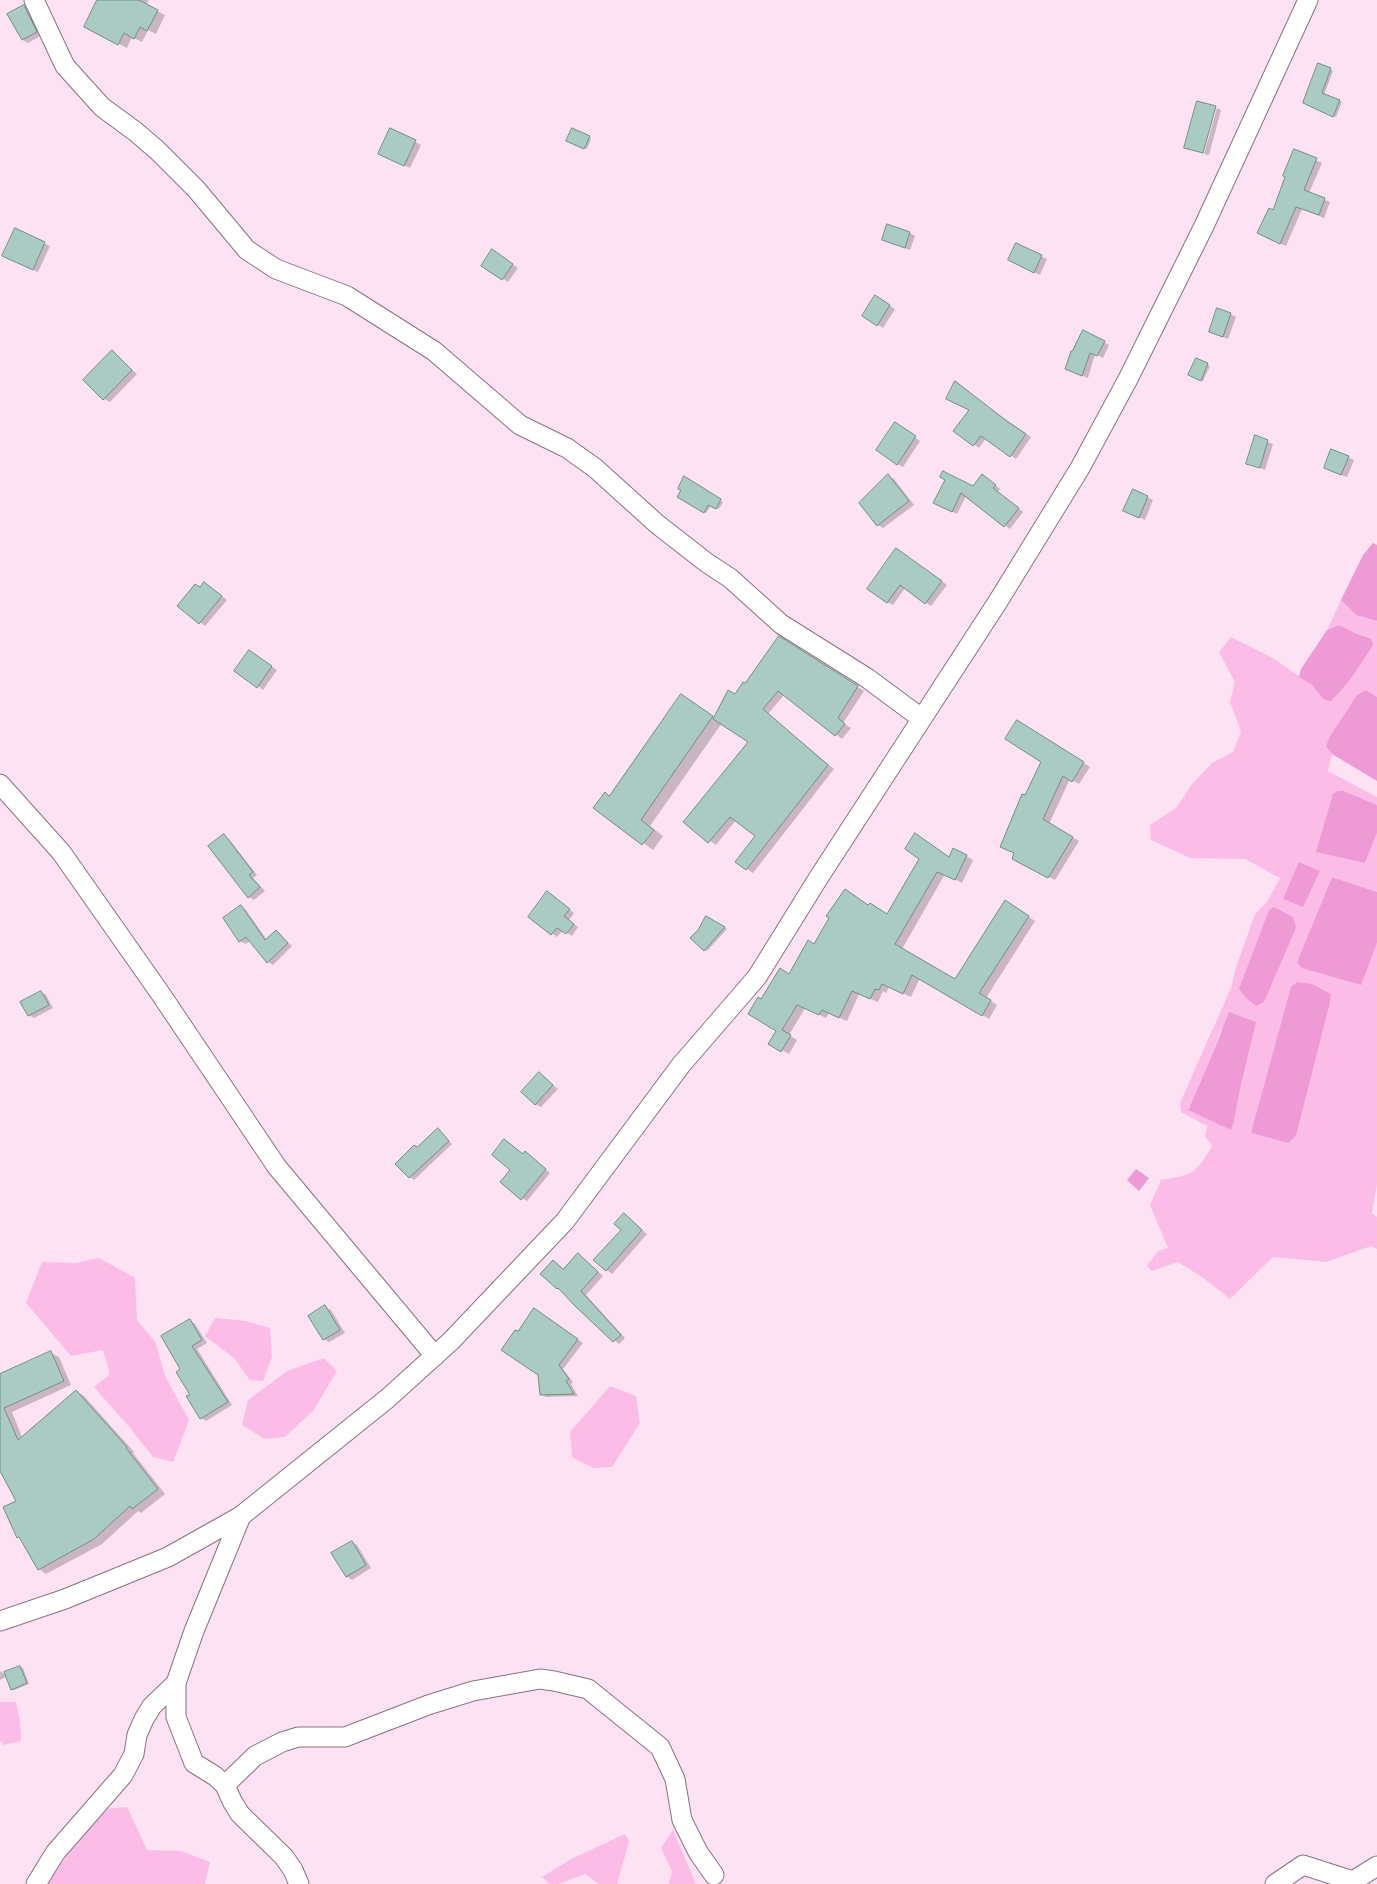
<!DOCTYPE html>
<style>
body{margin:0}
canvas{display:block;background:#fce2f3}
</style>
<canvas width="1377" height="1884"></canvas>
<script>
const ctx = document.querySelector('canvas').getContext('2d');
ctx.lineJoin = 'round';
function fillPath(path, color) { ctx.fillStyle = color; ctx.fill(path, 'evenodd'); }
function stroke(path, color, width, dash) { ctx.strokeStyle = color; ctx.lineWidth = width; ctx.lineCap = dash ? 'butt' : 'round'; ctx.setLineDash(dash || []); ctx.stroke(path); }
fillPath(new Path2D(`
 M1341,600L1356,615L1375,621L1377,620V697L1366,690L1326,747L1332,754L1328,771L1377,797V805L1344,791L1365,863L1377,833V892L1332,877L1297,962L1360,985L1377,943V1184L1372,1213L1377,1217V1249L1371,1246L1326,1262L1273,1257L1230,1299L1202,1277L1178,1262L1152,1271L1147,1266L1158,1251L1168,1248L1150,1205L1161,1180C1192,1175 1196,1174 1212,1146L1205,1136L1207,1126L1181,1112L1180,1103L1231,988L1236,967L1255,914L1267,902L1280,878L1245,859L1190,858L1151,840L1150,825L1177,807L1192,784L1212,763L1233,752L1241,731L1230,702L1235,682L1219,652L1231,637L1271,657L1312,685L1324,700L1371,637L1357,634L1339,625L1327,630ZM1329,1007L1296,1136L1288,1143L1251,1133ZM1221,1029L1242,1080L1234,1121L1230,1129L1188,1109L1210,1060Z
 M99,1258L135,1278L137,1320L156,1343L165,1376L189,1420L173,1462L153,1457L131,1429L94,1387L110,1374L103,1350L71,1356L26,1303L42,1262L76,1263Z
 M215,1318L246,1321L270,1328L272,1357L263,1381L250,1380L234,1358L205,1336Z
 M324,1358L337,1371L313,1411L285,1437L265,1439L242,1425L248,1400L287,1371Z
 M610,1386L636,1396L640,1423L612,1467L593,1468L572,1457L570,1432Z
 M0,1702H16L20,1722L21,1741L4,1745L0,1741Z
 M127,1807L147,1850L181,1851L210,1862L205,1884H48L58,1867L106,1809Z
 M673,1830L696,1884H669L672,1871L661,1848Z
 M625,1834L629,1842L617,1884H599L585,1874L558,1884H550L542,1877L571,1859Z`), '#fcbce8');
fillPath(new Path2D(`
 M1373,543L1377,545V620L1376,621L1356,615L1341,600L1363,555Z
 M1339,625L1357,634L1371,638L1373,645C1360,665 1348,685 1331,701L1324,700L1312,685L1299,677L1301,669L1327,630Z
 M1366,690L1377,697V781L1332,754L1326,747L1329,738L1357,695Z
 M1338,791H1344L1377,805V833L1365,863L1316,852L1333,794Z
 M1299,862L1320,871L1303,907L1283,899Z
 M1332,877L1377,892V943L1361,985L1302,968L1297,962Z
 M1274,907L1293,917L1296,928L1264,1002L1256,1006L1247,999L1239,989L1269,910Z
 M1297,982L1312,984L1331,994L1329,1007L1296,1136L1288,1143L1251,1133L1291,987Z
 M1229,1012L1256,1022L1242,1080L1234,1121L1231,1130L1188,1110L1210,1060Z
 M1136,1169L1149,1178L1139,1191L1127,1180Z`), '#ee9bd5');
fillPath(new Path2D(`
 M99,0H149L146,5L165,15L156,34L148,30L142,42L132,37L127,48L93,31Z
 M24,6L29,9L42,35L28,43L23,40Z
 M1330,69L1333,71L1324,95L1342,102L1336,117L1305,103Z
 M1217,108L1221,110L1209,155L1204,154Z
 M391,130L421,145L410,168L385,156Z
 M572,130L591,139L587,149L568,140Z
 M1295,151L1322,163L1309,193L1330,202L1324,218L1302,209L1286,246L1264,236Z
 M15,230L50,246L38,272L9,259Z
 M910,233L915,236L910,250L888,242Z
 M1017,245L1047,259L1040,275L1015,263Z
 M498,254L518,268L508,282L483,265Z
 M876,297L895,309L883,328L863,315Z
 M1230,314L1236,317L1228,339L1210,332Z
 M1104,342L1109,345L1103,358L1095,354L1088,378L1066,369Z
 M112,352L137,374L110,402L104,399Z
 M1197,359L1210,366L1203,381L1190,375Z
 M982,403L1031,437L1016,459L986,438L979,448L955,431L970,410Z
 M901,427L920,441L903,467L897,464Z
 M1255,437L1273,444L1265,470L1247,463Z
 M1332,450L1354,460L1347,477L1330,471Z
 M888,476L894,479L914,505L883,528L878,525Z
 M685,478L723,502L719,509L711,505L706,513L679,496Z
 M988,479L1000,489L998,492L1023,512L1010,529L966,496L957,514L940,505L946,480L973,487Z
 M1133,490L1153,500L1145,520L1130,513Z
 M902,553L947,585L931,606L905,588L893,605L887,602Z
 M204,583L227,600L205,626L179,606Z
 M786,641L864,691L843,723L851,728L842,739L784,695L768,714L834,769L753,873L737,862L756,836L736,820L716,845L685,822L750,742L722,723L650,826L663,836L653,850L595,808L610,797L691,701L715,718Z
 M255,655L277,670L263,690L258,686Z
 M1024,725L1090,767L1079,784L1070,779L1049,824L1079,841L1055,880L1020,862L1015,854L1002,847L1042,761Z
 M224,836L229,839L257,875L253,878L265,891L254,900L249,897L210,846Z
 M966,856L973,860L962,883L945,874L902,949L955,980L1012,906L1035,921L986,998L997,1005L989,1019L920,978L911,997L889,987L886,993L883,991L878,1002L859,994L847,1021L829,1013L826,1018L805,1008L789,1035L797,1040L789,1054L770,1043L777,1031L762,1001L789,975L814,946L869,906L887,916L950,858Z
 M553,896L574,913L569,920L578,927L572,936L563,930L557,937L529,916Z
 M241,907L246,910L267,940L276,932L292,946L273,965L268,962L251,940L246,944L240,941Z
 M707,917L727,929L707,951L704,950Z
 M41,992L46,995L53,1008L34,1018L29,1015Z
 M539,1074L558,1089L541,1107L535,1104Z
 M438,1130L452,1144L414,1180L410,1177Z
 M524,1155L530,1156L550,1173L527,1201L522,1198Z
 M625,1214L647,1234L612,1274L595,1260L622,1230Z
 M583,1258L603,1276L586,1295L625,1338L619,1344L576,1306L563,1292L557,1288L553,1261L565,1270Z
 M325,1307L331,1310L345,1333L329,1342L324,1339Z
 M539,1313L583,1343L563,1369L573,1382L571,1384L578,1396L546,1397L541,1394L540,1374L518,1333Z
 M190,1321L195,1324L207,1343L197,1349L232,1405L206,1421L201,1418L182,1370Z
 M51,1353L59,1357L71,1385L12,1412L22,1437L76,1391L84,1396L134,1452L133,1453L165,1494L141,1513L138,1511L102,1544L46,1574L39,1569L22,1539L18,1537V1502L0,1468V1379Z
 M352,1542L357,1545L371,1568L352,1580L346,1576Z
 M20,1667L23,1668L29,1684L14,1690L12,1689L7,1676L0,1680V1671L4,1674Z`), '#0003');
const building = new Path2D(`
 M97,0H139L158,10L147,31L140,27L134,39L124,33L118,45L84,27Z
 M24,5L37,32L22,40L7,14Z
 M1318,63L1331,68L1322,93L1340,100L1333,117L1303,103Z
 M1197,101L1216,106L1203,153L1184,148Z
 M390,128L416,140L404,166L378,154Z
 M572,128L590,136L584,149L566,141Z
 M1294,149L1317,158L1304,190L1325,198L1319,215L1296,207L1280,244L1257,233L1269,208L1273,210L1285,177L1283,176Z
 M887,224L910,232L905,248L882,240Z
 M15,228L45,242L33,270L2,256Z
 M1016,243L1042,255L1034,273L1008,260Z
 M492,249L513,264L502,280L481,266Z
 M875,295L890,305L877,326L862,316Z
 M1217,308L1231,313L1223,337L1209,332Z
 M1083,330L1105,341L1097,356L1090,353L1082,376L1065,369L1071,351H1072Z
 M112,350L132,370L103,400L83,380Z
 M1196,358L1208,363L1201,381L1188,375Z
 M955,381L1008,422L1026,434L1010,457L981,436L973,446L953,431L969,410L946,399Z
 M895,422L916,436L897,465L876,450Z
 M1255,435L1268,440L1260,468L1246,464Z
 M1331,449L1349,456L1341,475L1324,468Z
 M943,471L973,486L982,474L996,485L993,488L1019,508L1004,527L961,493L952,512L933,503L945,480L940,477Z
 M888,474L909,501L877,526L859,503Z
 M684,476L721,499L716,509L708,505L704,513L677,497L681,490L678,489Z
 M1133,489L1148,496L1139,518L1123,511Z
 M896,548L942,581L925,604L900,585L887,603L867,589Z
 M204,582L222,596L199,624L177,606L195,584L200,587Z
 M779,636L858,686L838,718L845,724L835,736L778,691L763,709L828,765L746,870L735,862L755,836L730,817L708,843L683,822L748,742L713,719L728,690L735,694L743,682L745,683Z
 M249,650L272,666L257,688L234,671Z
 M681,694L713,716L641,820L654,830L642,845L593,808L605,792L609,796Z
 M1017,720L1084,762L1072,782L1063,776L1043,819L1073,837L1048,878L1012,859L1014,853L1000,847L1022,794L1025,795L1041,762L1005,739Z
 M915,833L949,857L953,848L967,855L955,880L937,872L895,944L955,979L1005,900L1029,916L979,993L991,1000L982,1016L912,975L903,994L882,984L879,990L875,989L870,999L852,991L839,1018L822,1010L819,1015L797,1005L782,1030L791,1035L781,1052L768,1044L776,1031L748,1014L758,997L761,999L780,968L789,974L808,940L814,944L829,918L826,916L845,889L868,905L870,903L887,914L919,859L905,849Z
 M224,834L253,872L249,875L260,887L248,898L208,846Z
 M547,891L570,909L564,916L574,924L566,934L557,928L551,935L528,917Z
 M241,905L265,940L276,930L288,943L267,963L246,937L239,942L223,918Z
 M706,916L725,927L704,951L690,938L698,930Z
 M41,991L49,1005L28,1016L20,1002Z
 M539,1072L553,1085L535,1105L521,1092Z
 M438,1128L449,1141L409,1178L395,1164L414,1145L417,1147Z
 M504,1139L523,1154L525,1151L546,1169L521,1200L500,1182L510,1170L492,1155Z
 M624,1213L642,1230L606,1271L593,1260L621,1230L614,1224Z
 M578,1253L598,1272L581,1291L621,1335L613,1342L575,1306L558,1288L557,1289L540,1274L553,1260L563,1269Z
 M325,1305L340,1330L323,1340L308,1316Z
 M534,1308L578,1339L559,1365L569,1379L566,1381L574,1394L540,1395L538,1375L501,1350L515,1330L518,1331Z
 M190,1319L202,1340L192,1346L228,1402L200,1419L186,1396L190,1395L176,1372L180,1369L161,1336Z
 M51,1351L64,1381L4,1408L18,1440L76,1390L127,1447L126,1448L158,1489L132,1509L130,1506L94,1539L38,1570L19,1537L17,1538L3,1507L16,1501L0,1471V1374Z
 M352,1541L366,1565L346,1577L331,1553Z
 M20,1666L27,1683L11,1690L4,1672Z`);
fillPath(building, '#aacbc2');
stroke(building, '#718f87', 1);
const minor = new Path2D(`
 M34,0L65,66L102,107L136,132L158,151L196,189L247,250L276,269L347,296L434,351L520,425L567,448L595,468L657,524L707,563L730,578L781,624L867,678L921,718
 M0,784L61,852L160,993L277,1167L435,1356
 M241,1516L194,1631L176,1683V1717L194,1763L215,1776L225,1785L232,1801L240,1814L284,1857L293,1870L299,1884
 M0,1621L65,1599L168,1557L241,1516L388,1398L451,1341L565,1221L681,1065L757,977L819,877L997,603L1080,468L1128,379L1204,226L1308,0
 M225,1785L255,1756L282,1742L298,1737H345L428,1705L473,1691L540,1679L554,1681L588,1689L660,1747L675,1779L682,1820L698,1852L714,1875
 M36,1884L55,1853L123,1775L134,1754L137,1735L144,1719L152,1706L176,1683
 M1275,1884L1303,1865L1353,1881L1377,1866`);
stroke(minor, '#897281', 21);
stroke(minor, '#fff', 19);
</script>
